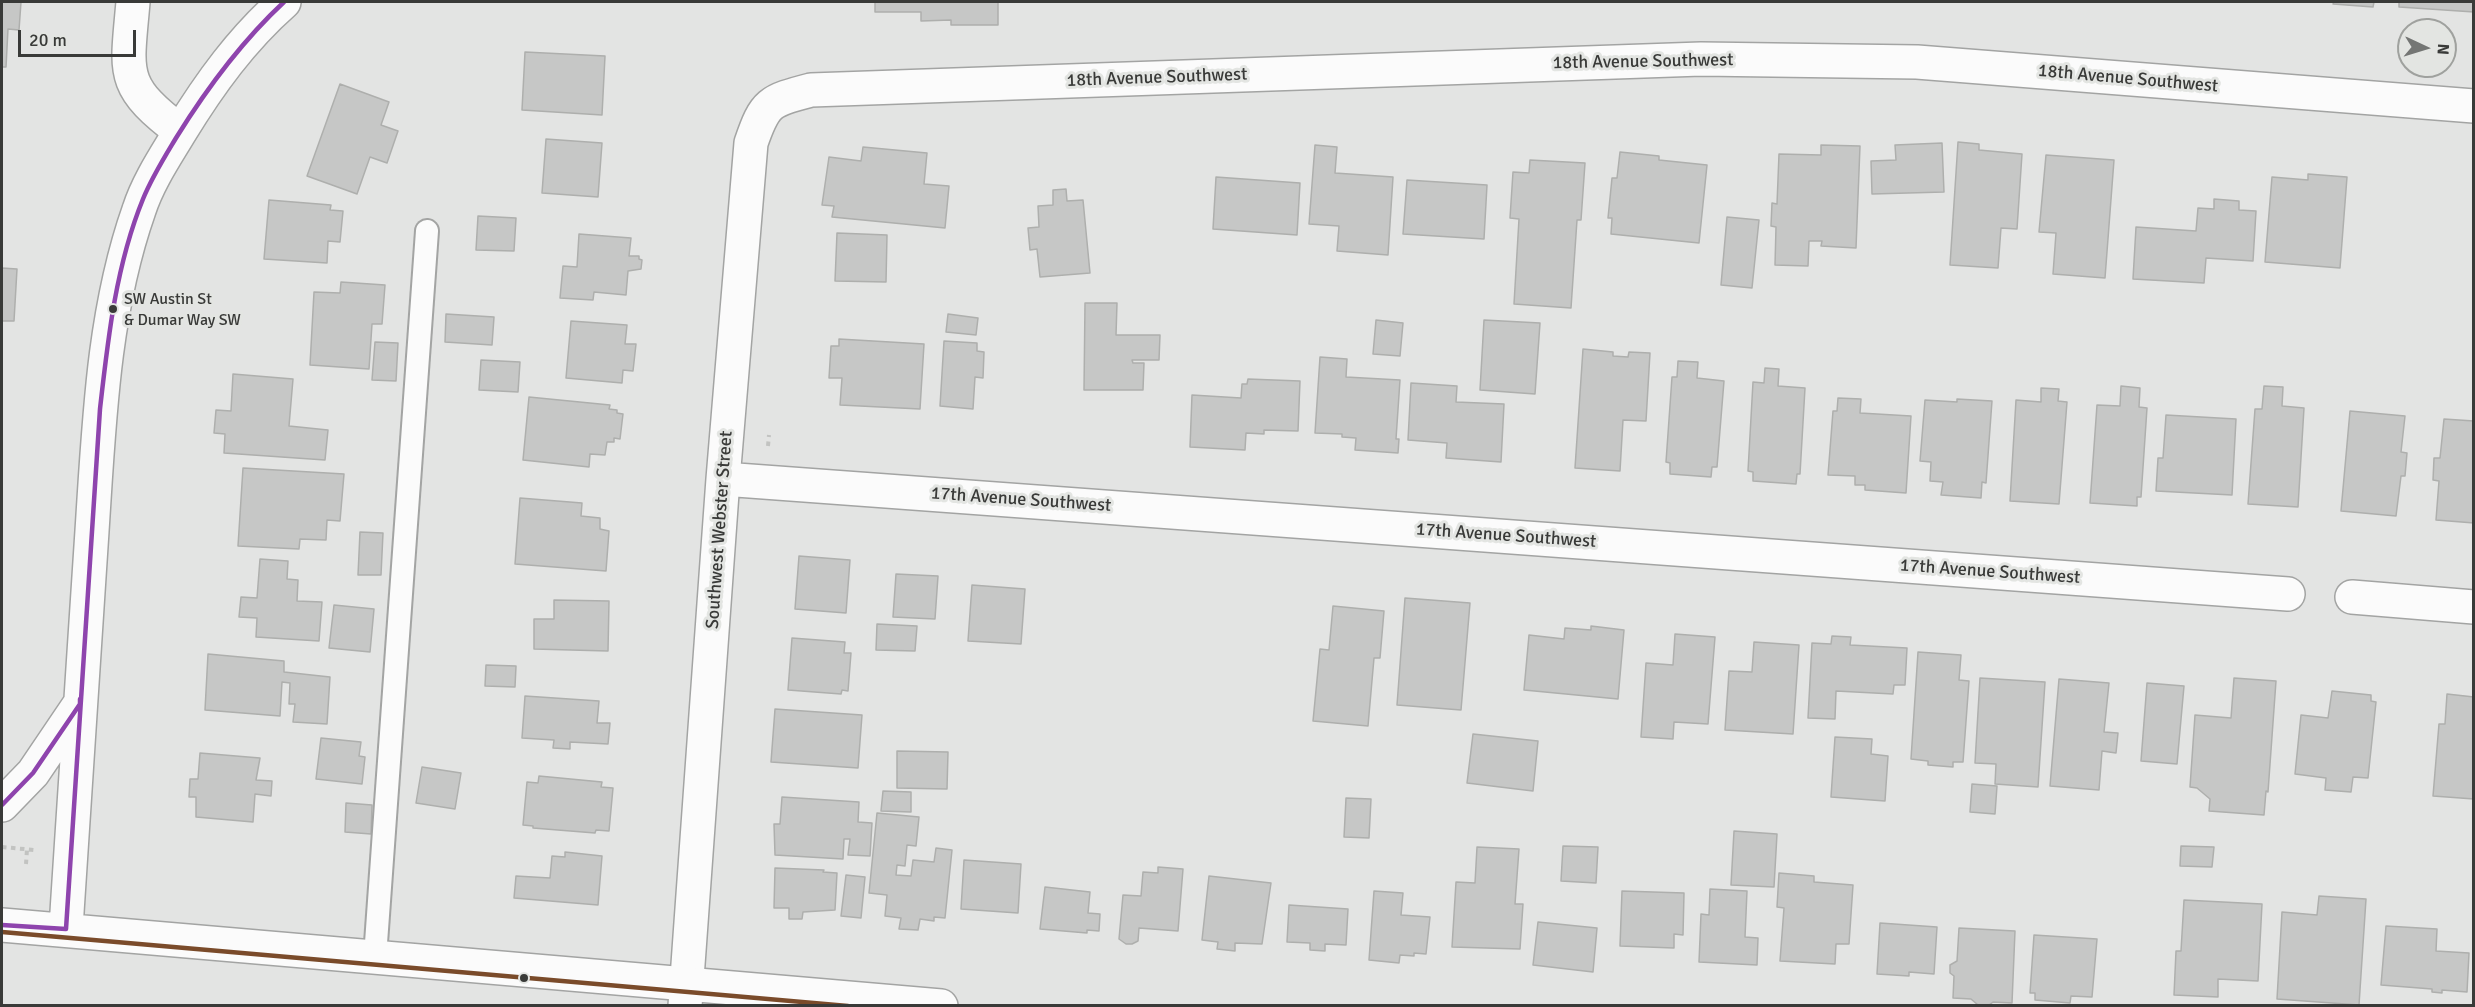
<!DOCTYPE html>
<style>
body{margin:0}
#map{position:relative;width:2475px;height:1007px;overflow:hidden;background:#e3e4e3;font-family:Signika,sans-serif}
canvas{display:block}
.frame{position:absolute;inset:0;border:3px solid #393a38;pointer-events:none}
.north{position:absolute;left:2397px;top:18px;width:60px;height:60px;box-sizing:border-box;background:#e3e5e2;border:2px solid #9fa19e;border-radius:50%;rotate:94deg;font-size:16px;font-weight:700;line-height:24px;text-align:center;color:#393a38}
.north::after{content:'';display:block;margin:auto;width:21px;height:27px;background:#747674;clip-path:polygon(50% 0,100% 100%,50% 72%,0 100%)}
.scale{position:absolute;left:18px;top:30px;width:118px;height:27px;box-sizing:border-box;border:3px solid #393a38;border-top:0;padding-left:8px;font-size:18px;line-height:21px;white-space:nowrap;color:#393a38;-webkit-text-stroke:4px #e3e5e2;paint-order:stroke}
</style>
<div id="map">
<canvas width="2475" height="1007"></canvas>
<div class="frame"></div>
<div class="north">N</div>
<div class="scale">20 m</div>
</div>
<script>
const ctx = document.querySelector('canvas').getContext('2d');
ctx.lineJoin = 'round';
function fillPath(path, color) { ctx.fillStyle = color; ctx.fill(path, 'evenodd'); }
function stroke(path, color, width, dash) { ctx.strokeStyle = color; ctx.lineWidth = width; ctx.lineCap = dash ? 'butt' : 'round'; ctx.setLineDash(dash || []); ctx.stroke(path); }
function write(font, color, halo, rows, align = 'center') {
  ctx.font = font + ' Signika,sans-serif'; ctx.lineWidth = 6; ctx.setLineDash([]); ctx.textBaseline = 'middle'; ctx.strokeStyle = halo; ctx.fillStyle = color; for (const [text, x, y, turn = 0] of rows) {
    ctx.save(); ctx.translate(x, y); ctx.rotate((+turn || 0) * Math.PI / 180); ctx.textAlign = isNaN(turn) ? turn : align; if (halo) ctx.strokeText(text, 0, 0); ctx.fillText(text, 0, 0); ctx.restore();
  }
}
const building = new Path2D(`
 M2,2H21L19,30L8,29L6,67H2Z
 M875,2H998V25H951V20L921,21V12H875Z
 M2334,2H2374L2373,7L2333,4Z
 M2399,2H2474V12L2399,7Z
 M525,52L605,56L602,115L522,110Z
 M340,84L389,102L381,125L398,131L387,163L370,157L357,194L307,176Z
 M546,139L602,143L598,197L542,193Z
 M1958,142L1979,144V150L2022,154L2017,229L2001,228L1998,268L1950,265Z
 M1942,143L1944,192L1872,194L1871,161L1896,160L1895,145Z
 M1315,145L1337,147L1335,173L1393,177L1388,255L1337,251L1339,226L1309,224Z
 M1821,145L1860,146L1856,248L1821,246L1822,241H1809L1808,266L1775,265L1776,227L1771,226L1772,203L1777,204L1779,154L1821,155Z
 M863,147L927,153L924,184L949,186L945,228L832,217L834,206L822,205L829,157L861,161Z
 M1620,152L1659,156V160L1707,165L1699,243L1611,234L1612,218H1608L1612,178H1617Z
 M2046,155L2114,160L2105,278L2053,274L2056,233L2039,232Z
 M1530,160L1585,163L1581,220H1577L1571,308L1514,304L1519,219L1510,218L1513,172L1529,173Z
 M2308,174L2347,177L2340,268L2265,262L2272,177L2308,180Z
 M1216,177L1300,183L1297,235L1213,229Z
 M1407,180L1487,185L1484,239L1403,234Z
 M1066,189L1067,201L1083,200L1090,273L1040,277L1037,249L1030,250L1028,228L1039,227L1038,206L1053,205V190Z
 M2214,199L2239,201V210L2256,211L2253,261L2206,258L2204,283L2133,279L2136,227L2196,231L2198,208L2214,209Z
 M269,200L331,205L330,210L343,211L340,242L328,241L327,263L264,259Z
 M478,216L516,218L514,251L476,250Z
 M1727,217L1759,220L1752,288L1721,285Z
 M837,233L887,235L886,282L835,281Z
 M579,234L631,238L629,256H639V259L642,260L641,269L628,271L626,295L594,292L593,300L560,298L563,266L577,267Z
 M2,268L17,269L14,321H2Z
 M341,282L385,285L382,324H372L369,369L310,365L314,292L340,293Z
 M1085,303H1117L1116,335H1160L1159,360H1132L1133,363H1144L1143,390H1084Z
 M446,314L494,317L492,345L445,342Z
 M948,314L978,318L976,335L946,332Z
 M1376,320L1403,323L1400,356L1373,354Z
 M1484,320L1540,323L1535,394L1480,390Z
 M571,321L627,325L625,344H636L633,371L623,370L622,383L566,378Z
 M839,339L924,344L920,409L840,405L842,378H829L831,346H839Z
 M944,341L977,343V351L984,352L983,378L975,377L973,409L940,406Z
 M375,342L398,343L396,381L372,380Z
 M1583,349L1613,352V356L1628,357L1629,352L1650,353L1646,421L1623,420L1620,471L1575,468Z
 M1320,357L1347,359L1346,377L1400,380L1396,439H1399L1398,453L1355,450L1356,438L1342,437V434L1315,433Z
 M481,360L520,362L518,392L479,390Z
 M1678,361L1698,362L1697,378L1724,381L1717,467H1712L1711,477L1670,474V463L1666,462L1672,377H1677Z
 M1765,368L1779,369L1778,386L1805,388L1800,474H1797L1796,484L1753,481V472L1748,471L1753,382L1764,383Z
 M233,374L293,379L289,426L328,430L325,460L224,453L225,434L214,433L216,410L231,411Z
 M1248,379L1300,381L1298,431L1264,430V434L1246,433L1245,450L1190,447L1192,395L1241,398L1242,384H1247Z
 M1411,383L1457,386L1456,402L1504,404L1501,462L1446,458L1447,443L1408,440Z
 M2121,386L2140,388L2139,407L2147,408L2141,497H2137V506L2090,503L2097,405L2120,406Z
 M2264,386L2283,387L2282,406L2304,408L2298,507L2248,504L2255,409H2262Z
 M2041,388L2059,389L2058,401L2067,402L2059,504L2010,501L2016,400L2041,402Z
 M529,397L610,405L609,409L617,410V413L623,414L620,439L614,438V442H607L605,455L590,454L589,467L523,460Z
 M1838,398L1861,399L1860,413L1911,416L1906,493L1865,490V485H1855V476L1828,475L1833,411H1837Z
 M1957,399L1992,401L1986,483L1982,482L1981,498L1941,495L1943,482L1930,481L1931,462L1920,461L1925,400L1957,402Z
 M2350,411L2405,416L2401,452L2407,453L2405,476H2401L2396,516L2341,511Z
 M2166,415L2236,419L2232,495L2156,491L2158,458H2163Z
 M2444,419L2474,421V523L2436,520L2439,481L2433,480L2434,458H2440Z
 M243,468L344,474L340,521L327,520L326,540L300,539L299,549L238,546Z
 M520,498L582,503L581,516L600,518V529L609,531L606,571L515,564Z
 M360,532L383,533L381,575H358Z
 M799,556L850,560L846,613L795,609Z
 M260,559L288,561L287,579L298,580L297,601L322,602L319,641L256,637L257,618L239,617L241,597L257,598Z
 M896,574L938,576L935,619L893,617Z
 M972,585L1025,589L1021,644L968,641Z
 M1405,598L1470,603L1461,710L1397,705Z
 M554,600L609,601L608,651L534,649V619H554Z
 M334,605L374,609L370,652L329,648Z
 M1333,606L1384,611L1380,658H1374L1368,726L1313,721L1320,649L1329,650Z
 M877,624L917,626L915,651L876,650Z
 M1591,626L1624,630L1618,699L1524,690L1529,635L1564,639L1565,628L1591,630Z
 M1675,634L1715,637L1708,724L1674,722L1673,739L1641,737L1646,663L1673,665Z
 M1832,636L1851,637L1850,645L1907,648L1905,685H1894L1893,694L1836,691L1835,719L1808,718L1812,643L1831,644Z
 M792,638L845,642L844,653H851L848,691L842,690L841,694L788,690Z
 M1754,642L1799,645L1793,734L1725,730L1729,671L1752,672Z
 M1918,652L1961,655L1959,680L1969,681L1963,762H1953V767L1928,765V761L1911,759Z
 M208,654L284,661V672L330,677L327,724L293,722L295,704H289L290,683L282,682L280,716L205,710Z
 M486,665L516,666L515,687L485,686Z
 M1980,678L2045,682L2038,787L1995,784L1996,764L1975,763Z
 M2234,678L2276,681L2268,792L2266,791L2264,815L2209,811L2210,799L2197,788L2190,787L2195,715L2231,718Z
 M2059,679L2109,683L2104,732L2118,733L2116,753L2102,751L2099,790L2050,786Z
 M2147,683L2184,686L2177,764L2141,761Z
 M2332,691L2371,695V701L2376,702L2368,778L2353,777L2351,792L2325,790L2326,778L2295,774L2301,715L2328,718Z
 M2447,694L2474,697V799L2433,796L2439,724H2445Z
 M525,696L599,701L597,723H610L608,744L570,742V749L553,748L554,740L522,738Z
 M775,709L862,715L858,768L771,762Z
 M1473,734L1538,741L1533,791L1467,783Z
 M1835,737L1872,739L1871,754L1888,756L1885,801L1831,797Z
 M321,738L361,742L359,756L365,757L362,784L316,779Z
 M897,751L948,752L947,789L897,788Z
 M200,753L260,758L256,780L272,781L271,796L255,794L253,822L196,817V797H189L190,779H198Z
 M422,767L461,773L455,809L416,803Z
 M539,776L602,782L601,787L613,788L609,831L596,830L595,833L533,828V826L523,825L527,782L538,783Z
 M1972,784L1997,786L1995,814L1970,812Z
 M883,791L911,792V812L881,811Z
 M782,797L859,802L858,822L872,823L870,856L848,855L850,839H844L843,859L775,855L774,824H780Z
 M1346,798L1371,799L1369,838L1344,837Z
 M346,803L372,805L371,834L345,832Z
 M877,813L919,817L916,846L907,845L905,866L897,865L896,875L911,876L913,860L934,862L936,848L952,850L945,918L934,917V921L920,919L918,930L899,929L901,918L885,916L887,895L869,893Z
 M1734,831L1777,834L1774,887L1731,885Z
 M1563,846L1598,847L1596,883L1561,881Z
 M2181,846L2214,847L2212,867L2180,866Z
 M1477,847L1519,849L1515,904H1523L1520,949L1452,947L1456,882L1475,883Z
 M565,852L602,856L598,905L514,898L516,876L550,878L552,856L565,857Z
 M964,860L1021,864L1018,913L961,909Z
 M1158,867L1183,869L1178,931L1139,928L1138,941L1132,944H1126L1119,939L1123,895L1141,896L1143,872L1158,873Z
 M775,868L824,870L823,872L837,873L835,910L803,912L802,919H789V908H774Z
 M1779,873L1814,876V882L1853,885L1849,944H1836L1835,964L1780,961L1784,908L1777,907Z
 M846,875L865,877L861,918L841,916Z
 M1209,876L1271,883L1262,944L1235,943V951L1217,949L1218,942L1202,940Z
 M1045,887L1090,892L1088,913L1100,914L1099,931L1087,930V933L1040,929Z
 M1710,889L1747,891L1745,937L1758,938L1757,965L1699,962L1701,914L1709,915Z
 M1374,891L1403,893L1401,915L1430,917L1426,954L1414,953V956L1400,955L1399,963L1369,960Z
 M1622,891L1684,893L1683,935L1674,934V948L1620,946Z
 M2319,896L2366,899L2359,1005L2277,999L2282,912L2317,915Z
 M2184,900L2262,904L2258,981L2218,979V997L2174,995L2176,951H2181Z
 M1289,905L1348,909L1346,945L1325,944V951L1310,950V943L1287,942Z
 M1538,922L1597,928L1593,972L1533,965Z
 M1880,923L1937,927L1934,974L1909,972V976L1877,974Z
 M2386,926L2437,929L2436,951L2469,953L2467,992L2442,990V993L2432,992V989L2381,985Z
 M1959,928L2015,931L2012,1003L1993,1002L1988,1006L1978,1005L1971,999L1953,998L1954,976L1950,973V965L1957,961Z
 M2034,935L2097,939L2092,997L2071,996L2070,1003L2035,1000V993H2030Z`);
fillPath(building, '#c6c7c6');
stroke(building, '#aeafad', 1.5);
const lane = new Path2D(`
 M375,957L427,231`);
const street = new Path2D(`
 M133,2C127,73 119,85 180,131
 M723,479L2288,594
 M2352,597L2474,607
 M685,1006L723,479L751,143C765,102 769,101 811,90L1701,59L1917,62L2474,106`);
const secondary = new Path2D(`
 M2,805L33,773L79,705
 M2,925L941,1006
 M66,929C74,796 83,663 92,531C99,424 103,312 139,210C148,182 165,157 180,132C210,83 242,39 284,2`);
stroke(lane, '#a3a4a3', 26);
stroke(street, '#a3a4a3', 36);
stroke(secondary, '#a3a4a3', 36);
stroke(new Path2D(`
 M768,446L769,435
 M2,847L34,850
 M26,864L27,849`), '#c2c3c1', 4, [4.5, 4.5]);
stroke(lane, '#fbfbfb', 22);
stroke(street, '#fbfbfb', 33);
stroke(secondary, '#fbfbfb', 33);
stroke(new Path2D(`
 M2,805L33,773L80,704V699
 M2,925L66,929L100,409C108,338 116,265 143,199C152,177 164,158 176,138C207,88 241,42 284,2`), '#8e44ad', 4.5);
stroke(new Path2D(`
 M2,932L848,1006`), '#7a4b2a', 4.5);
for (const [x, y, r, color] of [
 [113,309,5,"#393a38"],
 [524,978,5,"#393a38"]
]) { const dot = new Path2D(); dot.arc(x, y, r, 0, 2 * Math.PI); ctx.fillStyle = color; ctx.fill(dot); stroke(dot, '#e3e5e2', 2); }
write('16px', '#393a38', '#e3e5e2', [
 ["SW Austin St",124,300],
 ["& Dumar Way SW",124,321]
], 'left');
write('18px', '#393a38', '#e3e5e2', [
 ["18th Avenue Southwest",1643,62,-1],
 ["18th Avenue Southwest",1157,78,-2],
 ["18th Avenue Southwest",2128,79,5],
 ["17th Avenue Southwest",1021,500,4],
 ["Southwest Webster Street",720,530,-86],
 ["17th Avenue Southwest",1506,536,4],
 ["17th Avenue Southwest",1990,572,4]
]);
</script>
